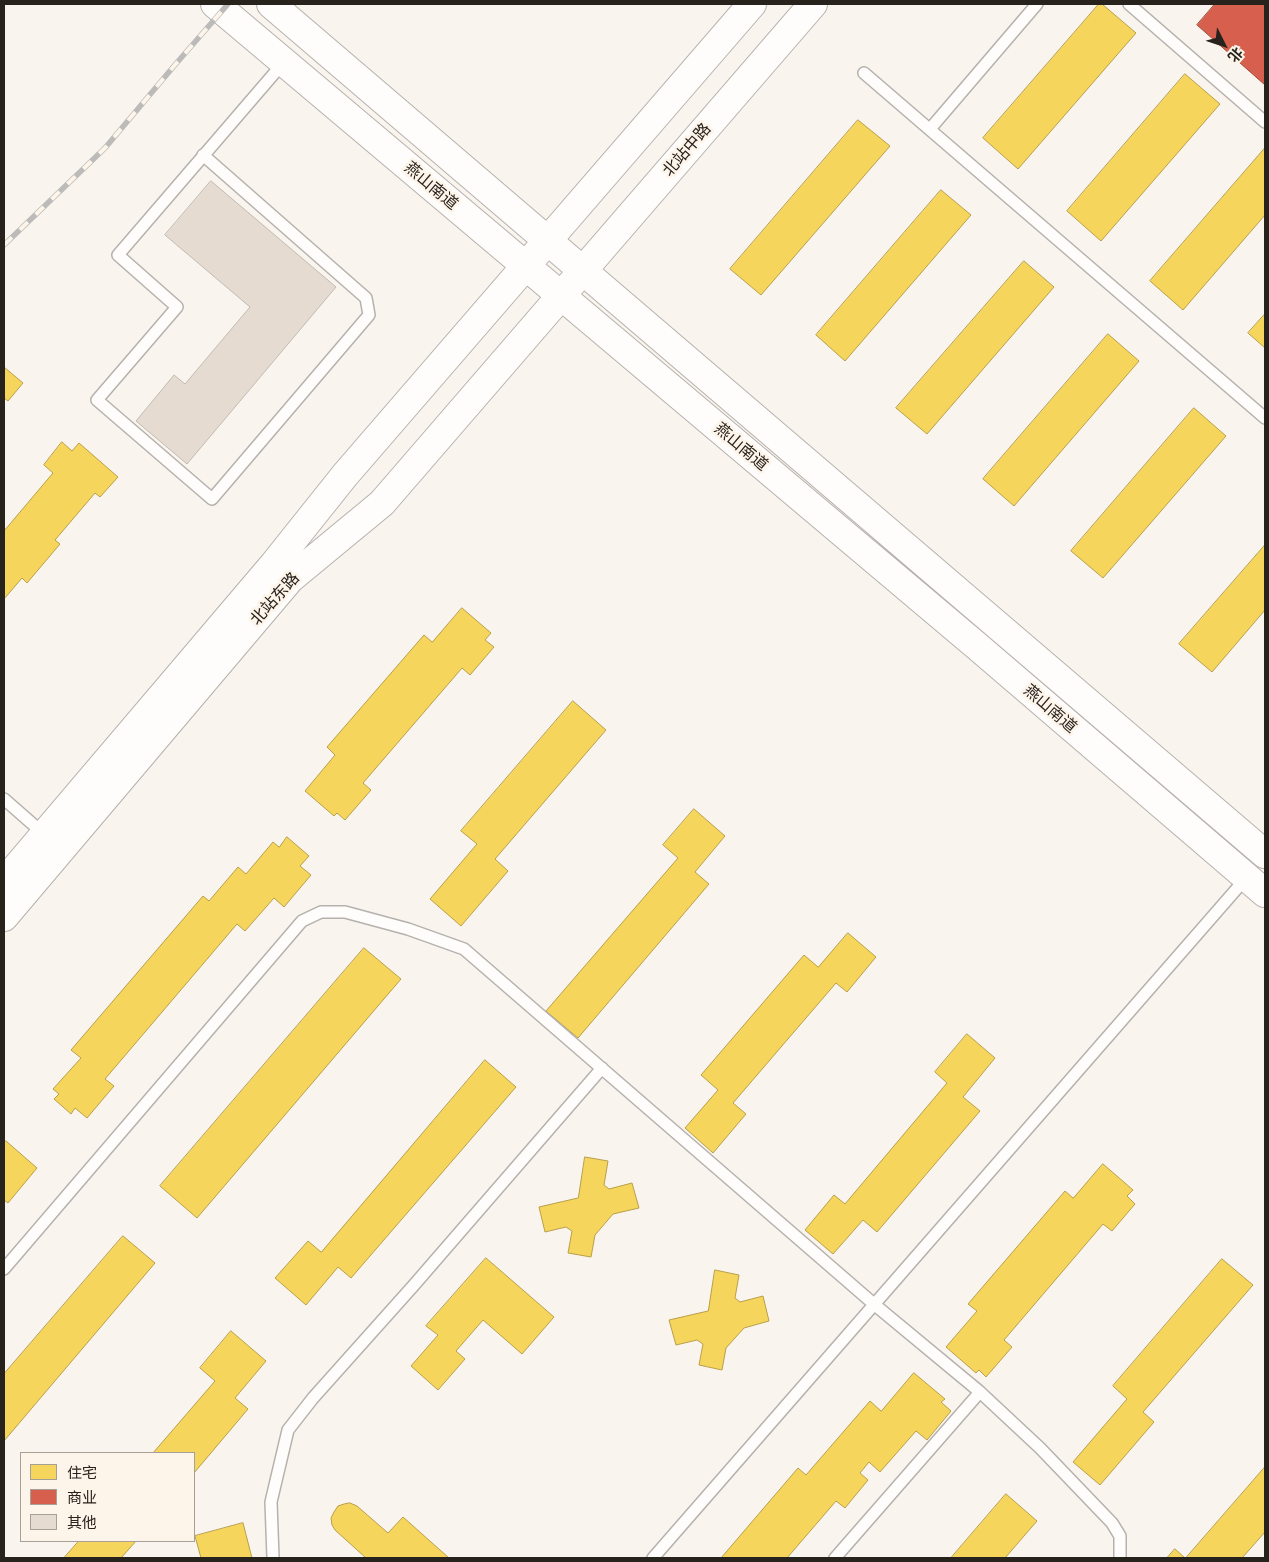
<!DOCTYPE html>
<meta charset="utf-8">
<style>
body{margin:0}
#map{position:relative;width:1269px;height:1562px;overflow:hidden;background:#f9f4ee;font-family:Quicksand,"Noto Sans SC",sans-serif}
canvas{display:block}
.frame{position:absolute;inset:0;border:5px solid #27221c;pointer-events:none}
.legend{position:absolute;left:20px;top:1452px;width:175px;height:90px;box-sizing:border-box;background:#fdf4ea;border:1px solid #a7a098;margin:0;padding:6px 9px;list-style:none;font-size:15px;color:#27221c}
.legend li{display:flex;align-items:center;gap:10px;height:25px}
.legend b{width:25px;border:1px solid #a7a098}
.north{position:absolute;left:1199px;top:20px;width:50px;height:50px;-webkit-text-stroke:4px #fdf4ea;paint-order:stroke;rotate:131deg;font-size:14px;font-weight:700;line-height:20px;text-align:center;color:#27221c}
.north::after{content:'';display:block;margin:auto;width:18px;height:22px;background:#27221c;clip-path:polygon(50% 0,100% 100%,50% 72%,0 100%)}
</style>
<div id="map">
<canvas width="1269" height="1562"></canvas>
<div class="frame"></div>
<ul class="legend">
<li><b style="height:14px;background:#f6d55c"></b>住宅</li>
<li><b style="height:14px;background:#d6604d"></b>商业</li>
<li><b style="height:14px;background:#e6dbd0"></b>其他</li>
</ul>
<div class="north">北</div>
</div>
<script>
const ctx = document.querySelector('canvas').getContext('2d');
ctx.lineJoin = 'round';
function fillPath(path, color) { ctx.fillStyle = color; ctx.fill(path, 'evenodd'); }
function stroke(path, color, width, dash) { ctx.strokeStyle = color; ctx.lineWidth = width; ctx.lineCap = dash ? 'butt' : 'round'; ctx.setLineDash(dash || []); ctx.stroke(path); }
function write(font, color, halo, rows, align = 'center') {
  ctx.font = font + ' Quicksand,"Noto Sans SC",sans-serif'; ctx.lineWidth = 5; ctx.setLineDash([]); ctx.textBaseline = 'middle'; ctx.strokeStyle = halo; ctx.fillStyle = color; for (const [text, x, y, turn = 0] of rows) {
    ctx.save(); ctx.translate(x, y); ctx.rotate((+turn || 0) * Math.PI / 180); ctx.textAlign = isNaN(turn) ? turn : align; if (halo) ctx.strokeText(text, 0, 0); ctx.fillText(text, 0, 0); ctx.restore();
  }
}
const homes = new Path2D(`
 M1099,4H1102L1136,33L1018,169L983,138Z
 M1185,74L1220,104L1101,241L1067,211Z
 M858,120L890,146L761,295L730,269Z
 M1265,148V215L1183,310L1150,281Z
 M941,190L971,215L845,361L816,335Z
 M1024,261L1054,287L927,434L896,408Z
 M1265,314V348L1248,333Z
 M1108,334L1139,361L1014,506L983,479Z
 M4,367L23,383L8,401L4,398Z
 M1194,408L1226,436L1103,578L1071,551Z
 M62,442L72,451L79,443L118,477L100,497L95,493L55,540L60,544L27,583L22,578L4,599V531L53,473L44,465Z
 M1265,545V610L1212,672L1179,644Z
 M462,608L491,633L485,640L494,647L470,675L462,668L363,783L371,790L345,820L337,813L334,816L305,791L335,755L327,747L424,635L432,642Z
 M573,701L606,730L495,859L508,871L461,926L430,899L477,844L461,831Z
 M694,809L725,836L695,872L709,884L578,1038L546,1011L678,858L663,845Z
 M287,837L309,856L300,866L311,875L284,907L274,898L245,931L237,924L105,1079L114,1086L87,1118L75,1108L71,1114L54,1099L59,1094L53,1089L81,1058L71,1050L203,896L209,901L238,867L246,874L273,842L279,847Z
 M848,933L876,957L847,992L836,983L733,1103L746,1114L713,1153L685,1128L718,1090L701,1075L804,955L818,967Z
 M364,948L401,979L197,1218L160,1186Z
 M967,1034L995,1058L963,1097L980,1111L877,1232L863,1220L833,1254L805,1230L834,1195L845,1204L947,1083L935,1072Z
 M485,1060L516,1087L351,1278L338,1267L306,1305L275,1278L308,1241L321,1252Z
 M6,1141L37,1168L8,1203L4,1200V1143Z
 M585,1157L608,1161L604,1185L609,1189L632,1183L639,1208L613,1214L595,1235L591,1257L568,1253L572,1231L566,1227L545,1232L539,1207L578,1198Z
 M1103,1164L1133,1190L1127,1196L1135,1204L1112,1231L1103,1224L1004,1340L1012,1347L986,1377L979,1370L976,1373L946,1347L977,1311L968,1304L1065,1191L1073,1198Z
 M123,1236L155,1263L4,1441V1374Z
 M486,1258L554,1317L522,1354L483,1320L456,1351L465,1359L438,1390L411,1366L438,1335L426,1326Z
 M1222,1259L1253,1285L1143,1412L1154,1422L1100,1485L1073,1462L1127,1399L1113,1386Z
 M715,1270L739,1275L735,1298L740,1302L763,1296L769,1321L744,1328L726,1348L722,1370L699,1365L703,1344L697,1340L676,1345L669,1320L708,1311Z
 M231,1331L266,1361L235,1398L248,1409L194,1473V1453H153L215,1381L200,1368Z
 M914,1373L945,1399L941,1402L951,1411L927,1440L916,1431L880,1472L869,1462L860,1473L868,1480L845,1508L836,1501L787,1558H721L798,1468L806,1475L870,1401L881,1411Z
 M1265,1467V1532L1242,1558H1186Z
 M1006,1494L1037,1521L1005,1558H951Z
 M350,1503L357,1506L388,1533L403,1517L449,1558H366L335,1530L332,1525L331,1518L334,1512L338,1506L344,1504Z
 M243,1523L252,1558H201L195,1536Z
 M79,1541H136L121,1558H64Z
 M1175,1549L1185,1558H1167Z`);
fillPath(homes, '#f6d55c');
stroke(homes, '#b89f49', 1);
const shops = new Path2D(`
 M1215,4H1265V85L1197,25Z`);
fillPath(shops, '#d6604d');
stroke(shops, '#a24d3e', 1);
const building = new Path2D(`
 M211,181L336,287L187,464L136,421L174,375L185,384L250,307L165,235Z`);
fillPath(building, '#e6dbd0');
stroke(building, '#bfbab4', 1);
const service = new Path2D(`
 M1129,4L1265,122
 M864,73L1265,418
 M930,129L1037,4
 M203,155L366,298L369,315L212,499L97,400L177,307L118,255L284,62
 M4,799L44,834
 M4,1269L302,921L321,912H345L408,929L464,949L875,1305L980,1392L1040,1448L1112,1523L1120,1536V1558
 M273,1558L271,1502L288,1430L313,1398L414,1285L602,1068
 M653,1558L1247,877
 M835,1558L980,1392`);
const primary = new Path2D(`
 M215,4L978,647L1265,893
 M271,4L1265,854
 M4,882L274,564L345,475L752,4
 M4,917L290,579L382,503L813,4`);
stroke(service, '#b6b1ac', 14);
stroke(primary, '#b6b1ac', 30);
stroke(service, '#fefdfc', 11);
stroke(primary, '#fefdfc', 28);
const rail = new Path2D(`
 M4,245L105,148L174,66L228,4`);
stroke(rail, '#bdbbb9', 5.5);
stroke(rail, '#fdf4ea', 4, [11]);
write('16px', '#27221c', '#fdf4ea', [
 ["北站中路",687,150,-49],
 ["燕山南道",431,186,40],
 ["燕山南道",741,447,40],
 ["北站东路",275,599,-48],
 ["燕山南道",1050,709,41]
]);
</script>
